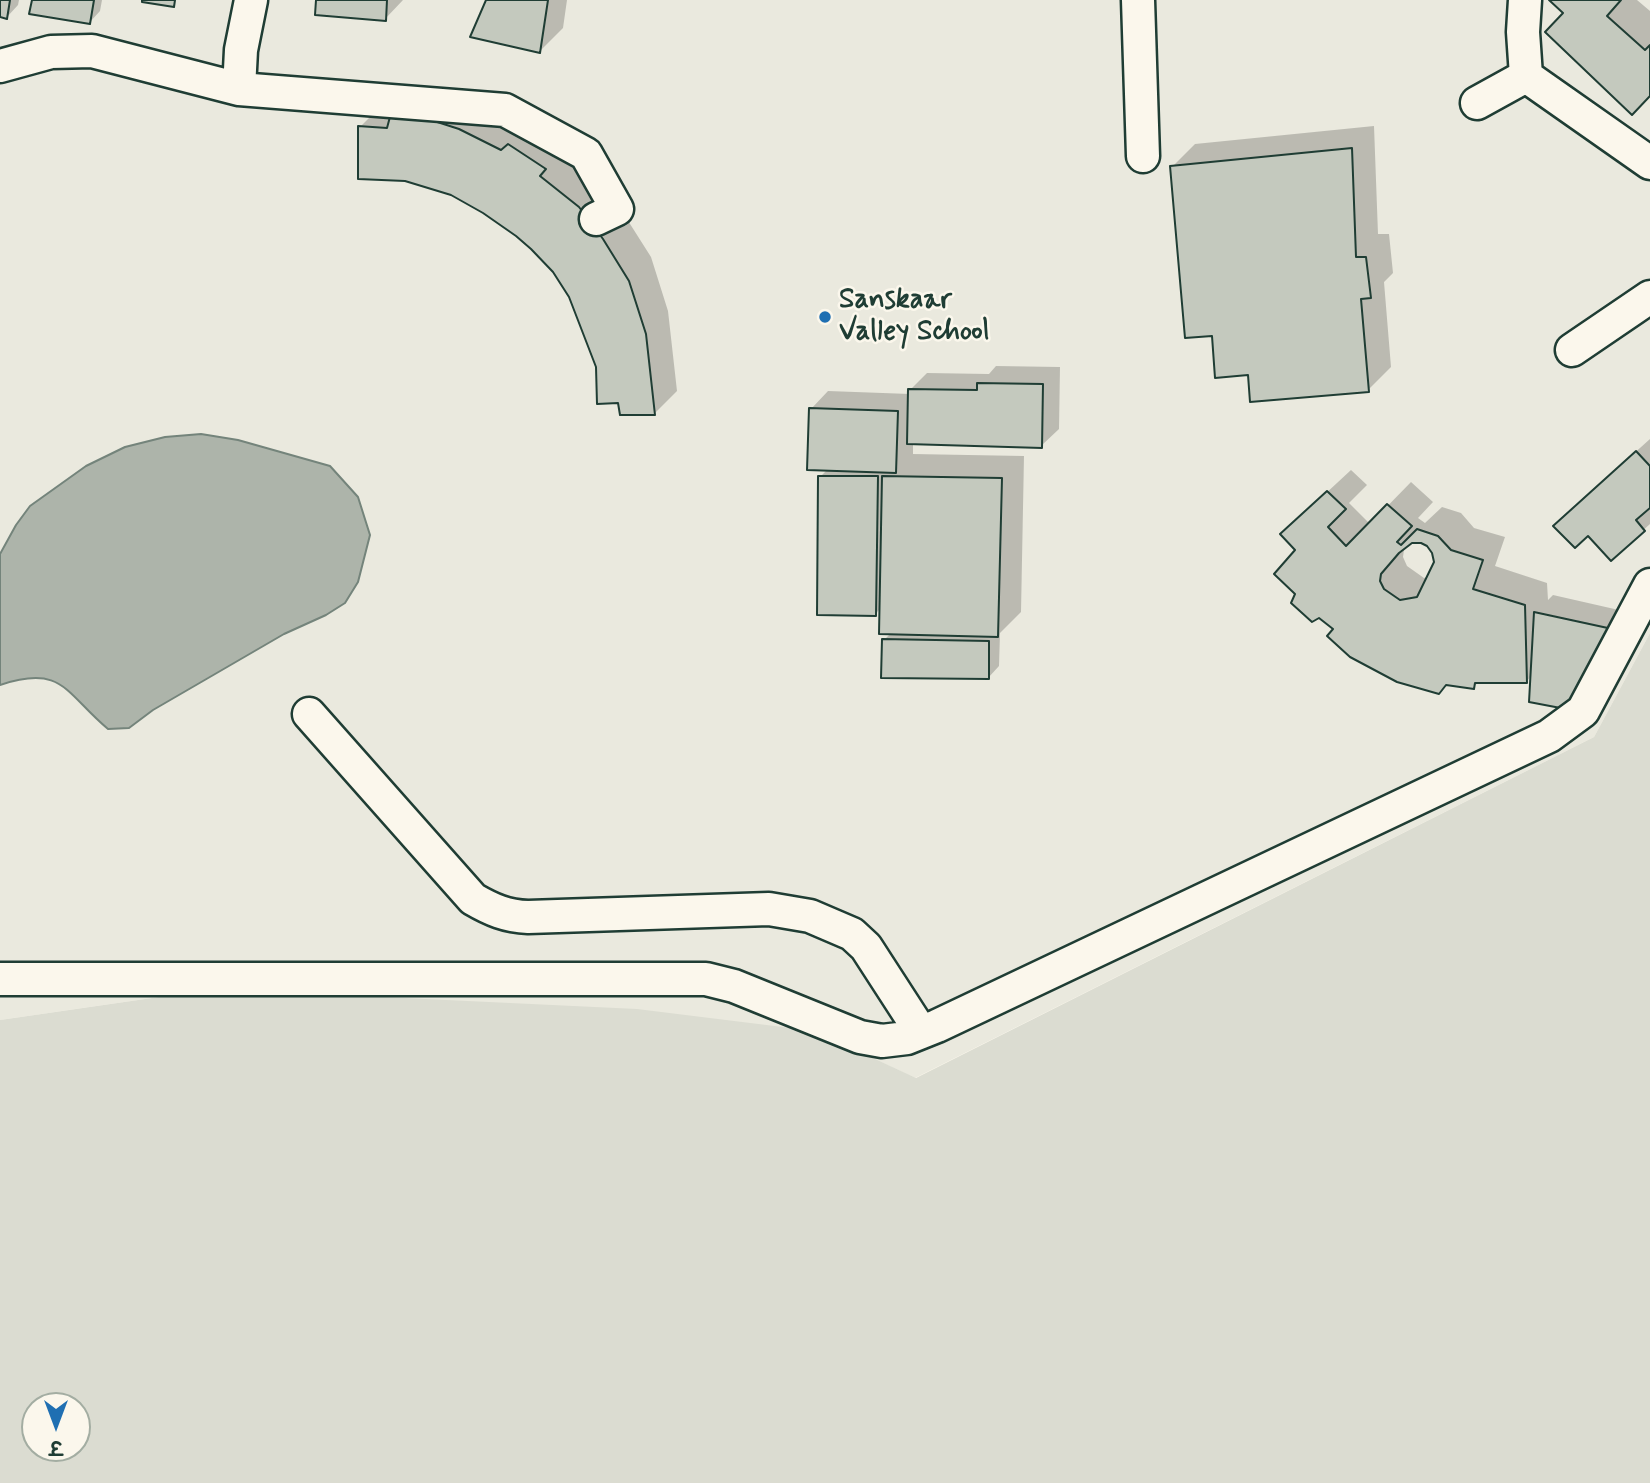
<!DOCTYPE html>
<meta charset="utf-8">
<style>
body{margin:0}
#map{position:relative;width:1650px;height:1483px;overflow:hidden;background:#fbf7ec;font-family:Mynerve,"Playpen Sans Deva",sans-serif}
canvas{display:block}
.north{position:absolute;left:21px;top:1392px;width:70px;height:70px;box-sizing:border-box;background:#fbf7ec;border:2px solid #a3ada2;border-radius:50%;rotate:180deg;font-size:19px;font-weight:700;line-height:28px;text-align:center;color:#1f3d34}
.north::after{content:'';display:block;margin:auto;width:24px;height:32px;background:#1f6fb2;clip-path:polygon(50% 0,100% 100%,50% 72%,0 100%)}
</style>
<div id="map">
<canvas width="1650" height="1483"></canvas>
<div class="north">उ</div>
</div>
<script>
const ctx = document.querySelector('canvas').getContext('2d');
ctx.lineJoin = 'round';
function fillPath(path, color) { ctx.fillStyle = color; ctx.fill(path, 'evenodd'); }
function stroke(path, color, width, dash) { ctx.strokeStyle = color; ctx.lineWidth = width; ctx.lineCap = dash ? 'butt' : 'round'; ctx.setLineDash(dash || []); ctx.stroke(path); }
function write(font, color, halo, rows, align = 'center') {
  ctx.font = font + ' Mynerve,sans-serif'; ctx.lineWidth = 5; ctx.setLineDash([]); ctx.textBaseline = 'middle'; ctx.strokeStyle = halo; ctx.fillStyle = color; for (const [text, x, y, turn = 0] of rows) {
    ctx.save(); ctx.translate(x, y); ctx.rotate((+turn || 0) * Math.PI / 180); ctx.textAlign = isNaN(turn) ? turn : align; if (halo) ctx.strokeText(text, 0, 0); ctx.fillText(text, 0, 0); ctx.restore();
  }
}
fillPath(new Path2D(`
 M0,0H1650V633L1594,737L915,1078L815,1031L214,989L0,1020Z`), '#eae9de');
fillPath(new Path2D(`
 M1650,633V1483H0V1020L214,989L637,1009L815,1031L916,1078L1594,737ZM35,1406H77V1448H35Z`), '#dbdcd1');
const water = new Path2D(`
 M201,434L238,440L330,466L358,497L370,535L358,582L345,603L326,615L284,634L153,710L129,728L108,729C65,693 63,664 0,685V554L16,525L30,506L86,466L125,447L165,437Z`);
fillPath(water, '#adb4aa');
stroke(water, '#74847b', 2);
fillPath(new Path2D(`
 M0,0H19L18,5L7,17L0,16Z
 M33,0H102L100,11L89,23Z
 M318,0H403L385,19Z
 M488,0H567L563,28L540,51Z
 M1551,0H1637L1650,11V94Z
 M383,104L532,122L625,216L651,257L668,311L677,391L654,414L620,401L597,366L570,296L554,271L533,247L360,127Z
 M1374,126L1378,234H1389L1393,273L1384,282L1391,367L1368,390L1250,373L1213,334L1172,167L1195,144Z
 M996,366L1060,367L1059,429L1041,446L913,443V454L1024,456L1021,612L1000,633L999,666L988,678L884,640L891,633L881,608L875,614L820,477L828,469L811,409L828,391L910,394V390L927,373L989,374Z
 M1650,439V524L1611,559L1573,508Z
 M1351,470L1367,485L1349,503L1370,524L1411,482L1433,502L1418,518L1425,523L1442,507L1461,513L1474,528L1505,537L1495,566L1547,583L1548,600L1553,595L1632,613L1588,690L1532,675L1527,681H1480L1473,687L1335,629L1298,594L1297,550L1282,534ZM1412,541L1428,544L1434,553L1436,563L1428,577L1424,578L1407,566L1403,557L1404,550Z`), '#0003');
const building = new Path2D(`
 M0,0H10L7,19L0,17Z
 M32,0H94L90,24L29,14Z
 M142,0H175L174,7L142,2Z
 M316,0H387L386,21L315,15Z
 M486,0H548L540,53L470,37Z
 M1549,0H1621L1607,16L1645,50L1650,45V96L1632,115L1545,32L1563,13Z
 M391,113L428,119L459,129L501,150L508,144L546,169L540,176L579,207L603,239L629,281L646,334L655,415H620L618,403L597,404L596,367L569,297L553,272L531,249L516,236L483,213L451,195L405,181L358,179V126L387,128Z
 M1352,148L1356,257H1366L1371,298L1361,299L1369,392L1250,402L1248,375L1215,378L1212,336L1185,338L1170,166Z
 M977,383L1043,384L1042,448L907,444L908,389L977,390Z
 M809,408L898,411L896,473L807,470Z
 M1636,451L1650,466V508L1636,520L1645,531L1611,561L1588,536L1575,548L1553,526Z
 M818,476H878L876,616L817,615Z
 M882,476L1002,478L998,637L879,634Z
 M1327,491L1346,509L1328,527L1346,546L1387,504L1412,526L1397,542L1401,545L1417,529L1438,536L1451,550L1483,560L1473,589L1525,605L1527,683H1475L1474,689L1446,685L1439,694L1397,682L1350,657L1327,636L1333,629L1319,618L1312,622L1291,603L1295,594L1274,574L1295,550L1280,534ZM1412,543H1421L1427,546L1432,553L1434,562L1417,597L1400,600L1384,589L1380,581L1381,574L1399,553Z
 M1534,612L1617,630L1571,710L1529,702Z
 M882,639L989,641V679L881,678Z`);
fillPath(building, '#c4c9be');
stroke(building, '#1f3d34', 2);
const minor = new Path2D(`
 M251,0L241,50L239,89L505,110L586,154L617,209L596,219
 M1138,0L1143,156
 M0,66L51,52L92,51L239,89
 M1526,76L1650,163
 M1477,103L1526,76L1523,32L1525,0
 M1572,350L1650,297
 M309,714L473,899C492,910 506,916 528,917L769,909L810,916L852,934L866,947L921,1032
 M0,979H706L734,986L860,1037L882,1041L907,1038L937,1026L1549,736L1583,711L1650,585`);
stroke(minor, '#1f3d34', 37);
stroke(minor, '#fbf7ec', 32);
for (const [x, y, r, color] of [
 [825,317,7,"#1f6fb2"]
]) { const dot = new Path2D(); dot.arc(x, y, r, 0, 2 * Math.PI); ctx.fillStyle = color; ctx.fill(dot); stroke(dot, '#fbf7ec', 2.5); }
write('bold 28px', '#1f3d34', '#fbf7ec', [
 ["Sanskaar",839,301],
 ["Valley School",839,333]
], 'left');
</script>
